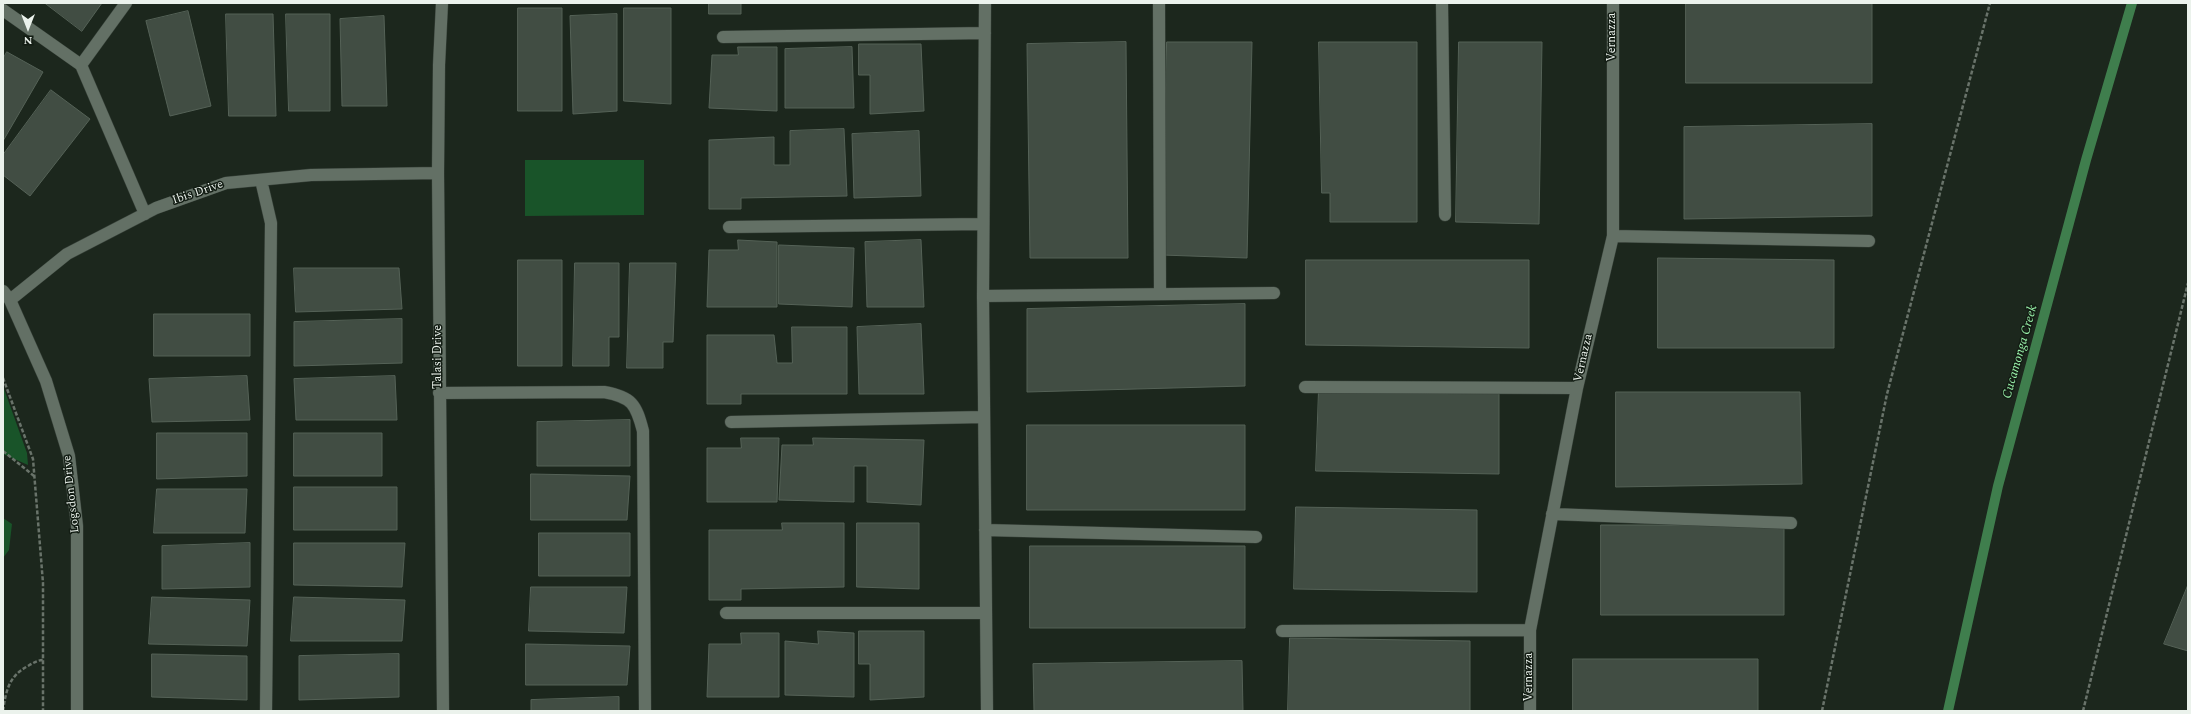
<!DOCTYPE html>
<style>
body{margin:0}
#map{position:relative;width:2191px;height:714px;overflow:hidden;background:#1c271d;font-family:Spectral,serif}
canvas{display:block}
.frame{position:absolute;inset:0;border:4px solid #ebf2ec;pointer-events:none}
.north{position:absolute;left:8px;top:8px;width:40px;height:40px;-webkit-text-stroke:3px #131d14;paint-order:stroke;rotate:180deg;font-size:11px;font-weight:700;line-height:16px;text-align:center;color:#ebf2ec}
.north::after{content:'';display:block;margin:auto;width:14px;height:18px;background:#ebf2ec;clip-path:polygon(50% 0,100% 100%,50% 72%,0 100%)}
</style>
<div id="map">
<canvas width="2191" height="714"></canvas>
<div class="frame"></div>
<div class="north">N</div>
</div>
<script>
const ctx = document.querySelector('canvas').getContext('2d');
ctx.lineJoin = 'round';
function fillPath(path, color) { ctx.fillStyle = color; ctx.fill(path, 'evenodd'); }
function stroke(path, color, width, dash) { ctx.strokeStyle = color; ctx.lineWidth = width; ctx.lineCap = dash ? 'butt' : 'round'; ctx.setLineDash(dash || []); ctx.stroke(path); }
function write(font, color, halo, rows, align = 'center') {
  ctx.font = font + ' Spectral,serif'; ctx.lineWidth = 3; ctx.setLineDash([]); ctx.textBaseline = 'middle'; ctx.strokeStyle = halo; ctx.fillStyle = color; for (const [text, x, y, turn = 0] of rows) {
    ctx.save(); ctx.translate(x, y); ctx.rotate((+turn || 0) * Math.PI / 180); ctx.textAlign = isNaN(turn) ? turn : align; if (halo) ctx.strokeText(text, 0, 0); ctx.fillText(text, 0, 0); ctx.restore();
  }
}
fillPath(new Path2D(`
 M525,160H644V215L525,216Z
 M3,386L27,453L28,465L3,454Z
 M3,518L12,524L9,550L3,558Z`), '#195429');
stroke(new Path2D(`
 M1948,711L1998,486L2086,160L2132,3`), '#3f7e4d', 10);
const building = new Path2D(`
 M45,3H102L82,31Z
 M709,3H746H741V14H709Z
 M1686,3H1872V83H1686Z
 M518,8H562V111H518Z
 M624,8H671V104L624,101Z
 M188,11L211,106L170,116L146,21Z
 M226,14H273L276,116H229Z
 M286,14H330V111H289Z
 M617,14V111L573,114L570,16Z
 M384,16L387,106H342L340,19Z
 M1126,42L1128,258H1030L1027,44Z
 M1167,42H1252L1247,258L1162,255Z
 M1319,42H1417V222H1330V193H1322Z
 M1459,42H1542L1539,224L1456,222Z
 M859,44H921L924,111L870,114V75H859Z
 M738,47H777V111L709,108L712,55H738Z
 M852,47L854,108H785V49Z
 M7,52L43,72L3,141V59Z
 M51,90L90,119L30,196L3,175V155Z
 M1872,124V216L1684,219V127Z
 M844,129L847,196L741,198V209H709V140L774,137V165H790V131Z
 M919,131L921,196L854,198L852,134Z
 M738,240L777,242V307H707L709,250H738Z
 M921,240L924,307H867L865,242Z
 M779,245L854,248L852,307L779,304Z
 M1658,258L1834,260V348H1658Z
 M518,260H562V366H518Z
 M1306,260H1529V348L1306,345Z
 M575,263H619V337H609V366H573Z
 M630,263H676L673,342H663V368H627Z
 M294,268H399L402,309L296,312Z
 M1245,304V386L1027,392V309Z
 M154,314H250V356H154Z
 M402,319V363L294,366V322Z
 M921,324L924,394H859L857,327Z
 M792,327H847V394H741V404H707V335H774L777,363H792Z
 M247,376L250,420L152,422L149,379Z
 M395,376L397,420H296L294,379Z
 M1319,389L1499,392V474L1316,471Z
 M1616,392H1800L1802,484L1616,487Z
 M630,420V466H537V422Z
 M1027,425H1245V510H1027Z
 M157,433H247V476L157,479Z
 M294,433H382V476H294Z
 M741,438H779L777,502H707V448H741Z
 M813,438L924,440L921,505L867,502V466H854V502L779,500L782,445H813Z
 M531,474L630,476L627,520H531Z
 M294,487H397V530H294Z
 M157,489H247L245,533H154Z
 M1296,507L1477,510V592L1294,589Z
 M782,523H844V587L741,589V600H709V530H782Z
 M857,523H919V589L857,587Z
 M1601,525H1784V615H1601Z
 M539,533H630V576H539Z
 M250,543V587L162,589V546Z
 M294,543H405L402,587L294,585Z
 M1030,546H1245V628H1030Z
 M2188,585V651L2164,644Z
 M531,587H627L624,633L529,631Z
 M152,597L250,600L247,646L149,644Z
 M294,597L405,600L402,641H291Z
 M818,631L854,633V697L785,695V641L818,644Z
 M859,631H924V697L870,700V664H859Z
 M741,633H779V697H707L709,644H741Z
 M1290,638L1470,641V711H1288Z
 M526,644L630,646L627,685H526Z
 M152,654L247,656V700L152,697Z
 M399,654V697L299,700V656Z
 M1573,659H1758V711H1573Z
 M1242,661L1243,711H1034L1033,664Z
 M619,697V711H531V700Z`);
fillPath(building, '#414d43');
stroke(building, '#556257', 1);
const minor = new Path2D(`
 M442,3L439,65L438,173L443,711
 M985,3L983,296L987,711
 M1159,3L1160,293
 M1442,3L1445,215
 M3,10L81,65L145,214
 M723,37L985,33
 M81,65L126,3
 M261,180L271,223L266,711
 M729,227L983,224
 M1613,236L1869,241
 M3,291L10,300L46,381L69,456L77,526V711
 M983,296L1274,293
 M10,300L67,254L156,208L226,183L311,175L438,173
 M1305,387L1577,388
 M439,393L604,392C632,397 636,404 643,431L645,711
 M731,422L984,417
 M1552,514L1791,523
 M985,530L1256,537
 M726,613H986
 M1282,631L1530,630
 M1530,711V630L1577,388L1613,236V3`);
stroke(minor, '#38423a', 13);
stroke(new Path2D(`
 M3,378L33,459L43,583V711
 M3,451L34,476
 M3,711C6,690 9,676 28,666C33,663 38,660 43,660
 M1822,711L1887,394L1990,3
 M2083,711L2188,283`), '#69736a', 2.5, [4, 2]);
stroke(minor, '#637065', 12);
write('12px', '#ebf2ec', '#131d14', [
 ["Vernazza",1613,37,-90],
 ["Ibis Drive",198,193,-19],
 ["Talasi Drive",439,357,-90],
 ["Vernazza",1584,358,-77],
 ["Logsdon Drive",72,494,-96],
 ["Vernazza",1530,677,-90]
]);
write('italic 13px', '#99f0a9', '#131d14', [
 ["Cucamonga Creek",2021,352,-74]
]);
</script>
